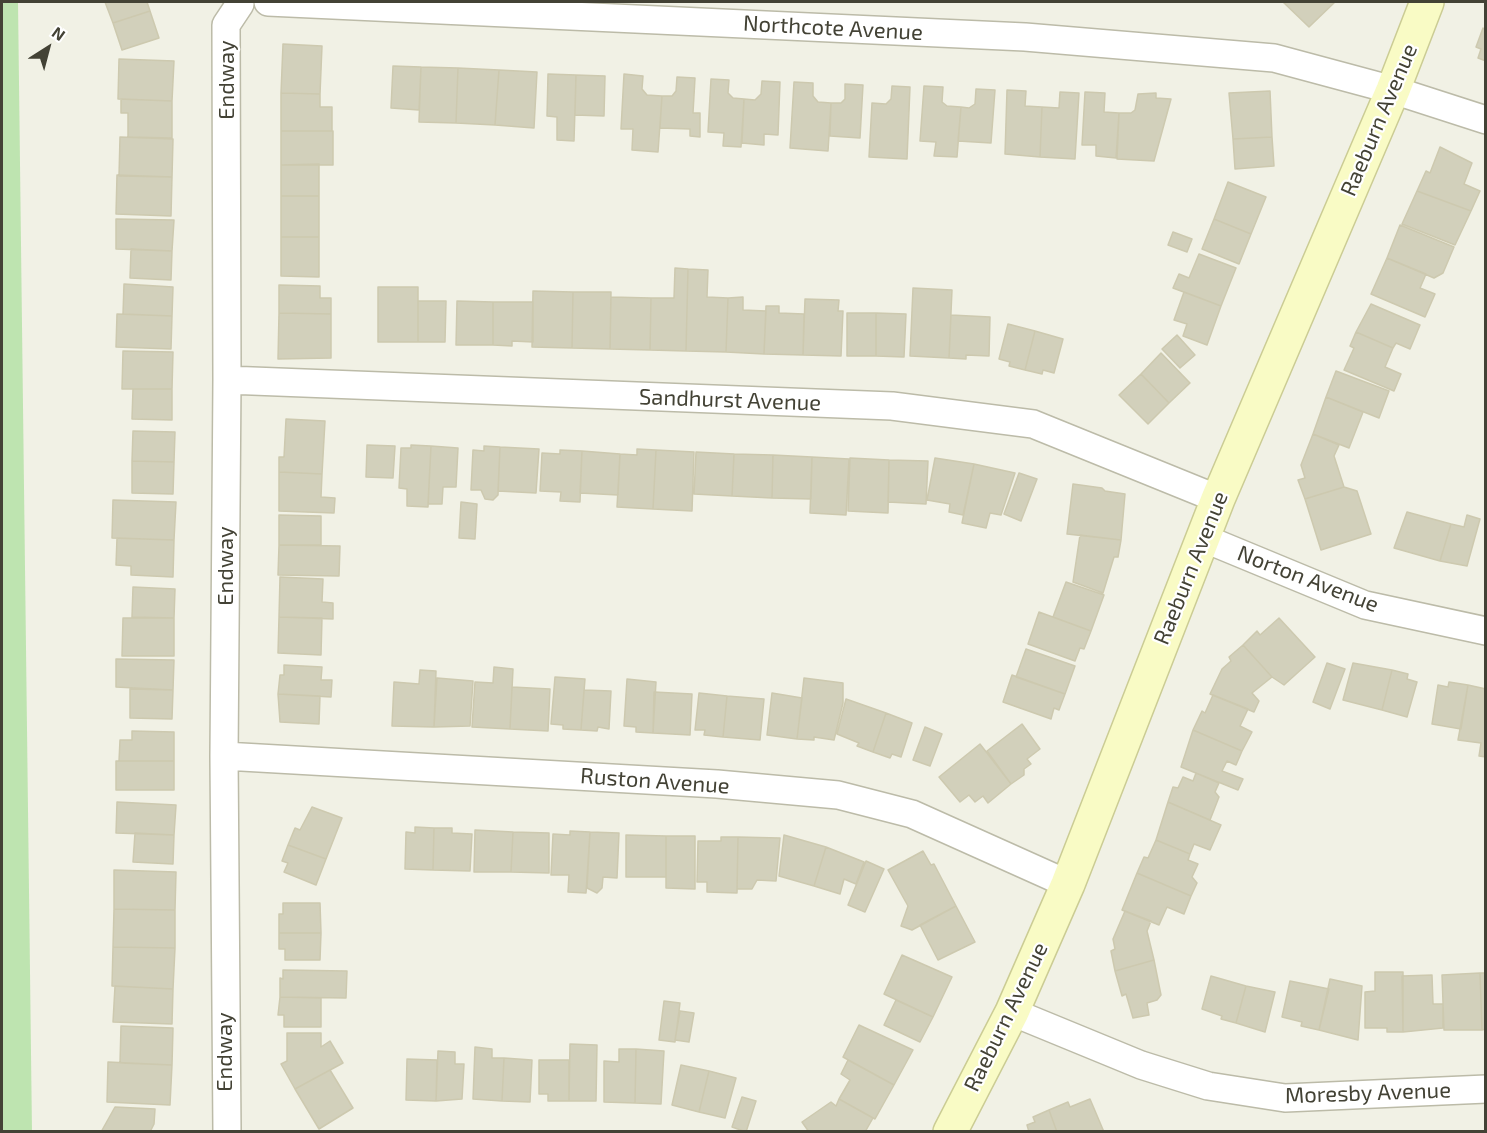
<!DOCTYPE html>
<style>
body{margin:0}
#map{position:relative;width:1487px;height:1133px;overflow:hidden;background:#f1f1e5;font-family:"Exo 2",sans-serif}
canvas{display:block}
.frame{position:absolute;inset:0;border:3px solid #434235;pointer-events:none}
.north{position:absolute;left:18px;top:18px;width:60px;height:60px;-webkit-text-stroke:4px #fff;paint-order:stroke;rotate:36deg;font-size:16px;font-weight:700;line-height:24px;text-align:center;color:#434235}
.north::after{content:'';display:block;margin:auto;width:21px;height:27px;background:#434235;clip-path:polygon(50% 0,100% 100%,50% 72%,0 100%)}
</style>
<div id="map">
<canvas width="1487" height="1133"></canvas>
<div class="frame"></div>
<div class="north">N</div>
</div>
<script>
const ctx = document.querySelector('canvas').getContext('2d');
ctx.lineJoin = 'round';
function fillPath(path, color) { ctx.fillStyle = color; ctx.fill(path, 'evenodd'); }
function stroke(path, color, width, dash) { ctx.strokeStyle = color; ctx.lineWidth = width; ctx.lineCap = dash ? 'butt' : 'round'; ctx.setLineDash(dash || []); ctx.stroke(path); }
function write(font, color, halo, rows, align = 'center') {
  ctx.font = font + ' "Exo 2",sans-serif'; ctx.lineWidth = 4.5; ctx.setLineDash([]); ctx.textBaseline = 'middle'; ctx.strokeStyle = halo; ctx.fillStyle = color; for (const [text, x, y, turn = 0] of rows) {
    ctx.save(); ctx.translate(x, y); ctx.rotate((+turn || 0) * Math.PI / 180); ctx.textAlign = isNaN(turn) ? turn : align; if (halo) ctx.strokeText(text, 0, 0); ctx.fillText(text, 0, 0); ctx.restore();
  }
}
fillPath(new Path2D(`
 M2,2H18L32,1132L2,1131Z`), '#bee4b0');
const building = new Path2D(`
 M105,2H147L150,11L113,23Z
 M1283,2H1335L1309,27Z
 M150,11L159,38L122,50L113,23Z
 M1483,28L1486,30V61L1478,58L1481,49L1476,47Z
 M283,44L322,46L320,94L281,93Z
 M119,59L174,61L172,101L118,99Z
 M393,66L421,67L419,110L391,108Z
 M421,67L458,68L456,123L419,122Z
 M458,68L499,70L495,125L456,123Z
 M499,70L537,72L534,128L495,125Z
 M548,74L576,75L574,141L557,140V117L547,116Z
 M624,74L643,76L642,89L647,95L662,96L658,152L632,150L633,129H621Z
 M576,75L605,76L604,116L575,115Z
 M677,77L695,78L693,113H700V137L690,136V129L660,128L662,96H672L676,91Z
 M711,79L729,80L728,93L733,98L744,99L741,147L723,146L724,133L708,132Z
 M762,81L780,82L778,135L764,134V145L742,143L744,99L755,100L761,94Z
 M794,82L813,83V96L818,102L831,103L828,151L790,148Z
 M845,84L863,85L860,138L830,136L831,103H841L845,99Z
 M892,86L910,87L907,159L869,157L872,103L886,104L891,99Z
 M924,86L943,87L942,102L947,106L961,107L957,157L934,156L936,142L920,141Z
 M976,89L995,90L991,143L958,141L961,107L969,108L975,104Z
 M1007,90L1026,91L1025,106L1042,107L1040,157L1005,154Z
 M1270,91L1272,137L1233,139L1229,93Z
 M1060,92L1079,93L1075,159L1040,157L1042,107L1059,108Z
 M1085,92L1105,93L1104,112L1119,113L1116,158L1096,156V145H1082Z
 M281,93L320,94V107H332V131H281Z
 M1156,93V98L1171,99L1154,161L1117,159L1119,113H1131L1135,110L1138,94Z
 M121,99L172,101V138L128,137V113H121Z
 M281,131H333V165H281Z
 M120,137L173,139L172,177L119,176Z
 M1272,137L1274,166L1235,169L1233,139Z
 M1440,147L1472,163L1464,184L1480,191L1471,211L1417,191L1426,171L1430,173Z
 M319,164V196H281V165Z
 M117,175L172,177L171,216L116,214Z
 M1228,182L1266,197L1251,234L1214,219Z
 M1417,191L1471,211L1455,245L1402,224Z
 M281,196H319V237H281Z
 M116,219L174,220L172,251L116,249Z
 M1214,219L1251,234L1239,264L1202,249Z
 M1400,225L1454,247L1443,273L1434,278L1387,258Z
 M1173,232L1192,239L1187,252L1168,245Z
 M281,237H319V277L281,276Z
 M131,249L172,251L171,280L130,278Z
 M1199,254L1236,268L1221,306L1173,288L1179,274L1189,278Z
 M1387,258L1426,274L1420,288L1435,294L1425,317L1371,294Z
 M675,268L688,269L686,351L650,350L651,298H674Z
 M688,269L708,270L707,297L728,298L726,352L686,351Z
 M124,284L173,287L172,316L123,314Z
 M279,285L320,286V298H331V314L279,313Z
 M378,287H418V342H378Z
 M913,288L952,290L949,358L910,356Z
 M533,291L573,292L572,348L532,347Z
 M573,292H611L610,349L572,348Z
 M1184,292L1221,306L1207,345L1183,336L1187,324L1174,320Z
 M611,297L651,298L650,350L610,349Z
 M743,297V310L766,311L764,354L726,352L728,298Z
 M805,299L839,300L838,311H843L841,356L803,355Z
 M418,301H446L445,342H418Z
 M457,301L493,302V345H456Z
 M493,302H533V342L512,341V346L493,345Z
 M1371,304L1420,325L1410,349L1396,343L1393,348L1356,332Z
 M766,306H779V313L804,314L803,355L764,354Z
 M279,313L331,314V358L278,359Z
 M847,313H876V356H847Z
 M876,313L906,314L904,357L876,356Z
 M117,314L172,316L171,349L116,347Z
 M951,315L990,317L989,356L966,355V359L949,358Z
 M1008,324L1035,331L1025,370L1009,366L1010,362L999,359Z
 M1035,331L1063,339L1054,373L1043,370L1042,374L1025,370Z
 M1356,332L1393,348L1385,367L1401,374L1394,391L1344,370L1354,348L1350,346Z
 M1177,335L1195,355L1180,368L1162,349Z
 M123,351L173,352L172,389H122Z
 M1161,353L1190,383L1169,403L1141,374Z
 M1336,371L1389,391L1379,418L1326,397Z
 M1141,374L1169,403L1148,424L1119,395Z
 M133,389H172V420L132,419Z
 M1326,397L1363,412L1349,448L1313,434Z
 M286,419L325,421L322,474L279,472V457H284Z
 M133,431L175,432L174,462L132,461Z
 M1313,434L1339,445L1334,456L1344,487L1305,499L1298,480L1305,478L1301,465Z
 M367,445L395,446L393,478L366,477Z
 M411,445L431,446L428,507L407,506V489L399,488L401,448H411Z
 M431,446L458,448L456,487H443L442,504H428Z
 M484,446L500,447L498,495L493,500L485,499L481,490H471L473,450L484,451Z
 M500,447L539,449L536,493L498,491Z
 M637,449L656,450L653,509L617,507L620,454L637,455Z
 M560,450L582,451L580,502L560,501L561,492L540,491L542,453L560,454Z
 M656,450L694,452L692,511L653,509Z
 M582,451L620,454L618,495L580,493Z
 M696,452L734,454L732,496L694,494Z
 M734,454L773,455L772,498L732,496Z
 M773,455L812,457L811,499L772,498Z
 M812,457L849,459L846,515L810,513Z
 M850,458L889,460L888,513L848,511Z
 M935,458L974,464L963,515L949,512L950,504L927,500Z
 M889,460L928,461L926,504L888,502Z
 M132,461L174,462L173,494L132,493Z
 M974,464L1015,473L1001,515L990,513L986,528L962,523Z
 M279,472L322,474L321,497L335,498L334,513L279,511Z
 M1019,473L1037,479L1021,521L1004,514Z
 M1073,484L1102,488L1105,491L1125,494L1121,540L1067,534Z
 M1344,487L1357,491L1371,534L1321,550L1305,499Z
 M113,500L176,502L174,540L112,538Z
 M461,502L477,504L475,539L459,538Z
 M1407,512L1451,524L1440,561L1394,548Z
 M279,515L321,516V545H279Z
 M1467,515L1480,519L1467,566L1440,561L1451,524L1464,527Z
 M1080,535L1121,540L1118,557H1114L1103,593L1073,582Z
 M117,538L174,540L173,577L131,575V566L116,565Z
 M279,545L340,546L339,576L278,575Z
 M280,577L323,579L322,602L333,603V619L279,617Z
 M1066,582L1104,595L1091,631L1053,617Z
 M133,587L175,589L174,618L132,617Z
 M1039,612L1091,631L1084,649L1080,648L1075,661L1028,644Z
 M279,617L322,618L321,655L278,653Z
 M123,618H174V656H122Z
 M1279,618L1315,657L1284,685L1272,677L1243,645L1257,631L1260,635Z
 M1243,645L1272,677L1252,693L1259,701L1254,712L1210,694L1222,669L1231,661L1229,657Z
 M1026,649L1075,666L1065,694L1016,677Z
 M116,659L174,660L173,690L116,687Z
 M1327,663L1345,669L1330,709L1313,702Z
 M1353,663L1392,670L1382,710L1343,700Z
 M284,665L322,667L321,680H332L331,697L278,694L280,675H284Z
 M494,667L513,669L510,729L472,727L475,682L493,683Z
 M420,670L436,671L434,727L392,726L394,682L419,684Z
 M1392,670L1408,674L1407,679L1417,682L1407,717L1382,710Z
 M1012,675L1065,694L1059,710L1054,708L1051,719L1003,702Z
 M555,677L585,679L581,730L563,729V725L551,724Z
 M437,678L473,681L470,726L434,727Z
 M804,678L843,683V703L834,740L814,737V740L797,739Z
 M627,679L656,682L653,733L636,732V727L624,726Z
 M1449,682L1468,685L1461,729L1432,724L1438,685L1448,687Z
 M1468,685L1486,689V757L1479,756L1481,743L1458,740Z
 M512,687L550,689L548,731L510,729Z
 M130,689L173,690L172,719L130,718Z
 M584,690L611,691L609,729L598,727L597,731L581,730Z
 M654,692L692,694L690,735L653,733Z
 M699,693L727,696L723,737L704,735L705,730H695Z
 M772,693L802,698L797,739L767,735Z
 M278,694L320,696L319,724L280,722Z
 M1213,695L1248,709L1240,726L1252,732L1242,751L1193,730L1202,711L1205,713Z
 M727,696L764,699L760,740L723,737Z
 M846,699L886,713L873,752L857,746L859,743L837,734Z
 M886,713L912,723L901,757L892,754L890,758L873,752Z
 M1022,724L1040,749L1027,759L1031,764L1024,769V775L1011,784L987,751Z
 M925,727L942,734L930,766L913,760Z
 M1193,730L1242,751L1236,765L1227,761L1222,771L1243,779L1238,790L1181,767Z
 M132,731L174,732V761H119L120,740H132Z
 M980,744L1011,784L988,803L983,796L975,802L969,795L960,802L939,777Z
 M116,761H174V790H116Z
 M1196,773L1219,783L1215,792L1219,797L1210,820L1168,802L1173,787L1178,788L1183,777L1193,781Z
 M117,802L176,805L174,835L116,833Z
 M1168,802L1221,825L1210,850L1194,844L1190,854L1156,840Z
 M312,807L342,818L326,859L288,845L295,828L300,830Z
 M415,827L434,828L433,870L405,869L406,832L415,833Z
 M434,828H452V833L472,834L470,871L433,870Z
 M475,830L513,832L511,872H474Z
 M570,831L590,832L586,893L568,892L569,875H551L553,834L570,835Z
 M513,832L549,833V873L511,872Z
 M590,832L619,833L617,878L603,877L602,888L597,893L587,888Z
 M135,833L174,835L173,864L133,862Z
 M626,835L666,836V877H626Z
 M784,835L826,847L814,886L779,876Z
 M666,836H695V889L666,888Z
 M721,837H738L737,893L707,892V882H697L698,841H721Z
 M738,837L780,838L776,881L757,880L752,889H737Z
 M1156,840L1190,854L1188,860L1198,864L1192,877L1197,883L1191,896L1137,873L1144,857L1148,858Z
 M288,845L326,859L316,885L284,872L288,863L282,861Z
 M826,847L864,862L856,884L844,879L840,894L814,886Z
 M923,851L931,865L934,864L956,906L912,930L901,926L908,906L888,870Z
 M866,861L884,869L865,912L848,905Z
 M114,870L176,872L175,910L114,909Z
 M1137,873L1191,896L1184,914L1167,907L1159,925L1122,910Z
 M283,903H320L321,933H279V914H283Z
 M956,906L975,942L938,960L920,925Z
 M114,909L175,910V948L113,947Z
 M1125,911L1151,921L1147,931L1154,960L1115,971L1111,951L1115,949L1113,939Z
 M279,933H321L320,960H285V949H279Z
 M113,947L175,948L173,989L112,986Z
 M902,955L952,977L933,1017L884,994Z
 M1154,960L1161,995L1157,1000L1147,1003L1149,1015L1133,1018L1126,994L1122,996L1115,971Z
 M283,970L347,971L346,998L280,997V978L283,979Z
 M1375,972H1403V1032H1387V1028H1365V992L1375,991Z
 M1480,973L1482,1030H1444L1442,975Z
 M1480,973H1486V1029L1482,1030Z
 M1432,975L1433,1004H1443V1028L1403,1032L1402,976Z
 M1211,976L1246,986L1236,1023L1221,1019L1222,1016L1202,1009Z
 M1330,979L1362,986L1358,1040L1319,1030Z
 M1290,981L1329,989L1319,1030L1301,1026L1302,1022L1282,1017Z
 M115,986L173,989L172,1024L113,1022Z
 M1246,986L1275,992L1265,1032L1236,1023Z
 M280,997L321,998V1027H284V1015H278Z
 M896,1000L933,1017L920,1042L884,1025Z
 M664,1001L680,1003L675,1042L659,1040Z
 M680,1011L694,1013L689,1042L675,1040Z
 M859,1025L913,1050L894,1085L843,1057Z
 M121,1026L173,1028L172,1065L120,1063Z
 M287,1033H321V1047L330,1041L343,1063L295,1089L281,1064L287,1061Z
 M570,1044L597,1045L596,1101H569Z
 M475,1047L492,1049V1058H504L502,1101L473,1099Z
 M619,1049H636L635,1103L604,1102V1061L619,1062Z
 M636,1049L664,1051L661,1104L635,1103Z
 M438,1051L455,1052V1064H464L462,1099L436,1101Z
 M504,1058L532,1060L530,1102L502,1101Z
 M407,1059L437,1060L436,1101L406,1100Z
 M539,1060H569V1101H548V1094H539Z
 M848,1060L894,1085L875,1119L839,1099L850,1080L841,1074Z
 M108,1062L172,1065L170,1105L107,1102Z
 M681,1065L709,1071L699,1112L672,1105Z
 M330,1070L353,1108L319,1129L295,1089Z
 M709,1071L736,1078L725,1118L699,1112Z
 M742,1097L756,1101L746,1132L732,1127Z
 M839,1099L873,1118L865,1132H809L802,1122L831,1102L836,1106Z
 M1090,1099L1104,1132H1057L1049,1110L1068,1102L1070,1107Z
 M115,1107L155,1109L154,1124L150,1132H101Z
 M1049,1110L1057,1132H1029L1027,1125L1035,1122L1033,1117Z`);
fillPath(building, '#d2d0bb');
stroke(building, '#cdc9af', 1.5);
const street = new Path2D(`
 M268,2L1025,37L1274,58L1393,90L1486,120
 M227,380L892,406L1033,424L1218,499
 M1203,538L1365,605L1486,631
 M224,756L717,784L838,795L912,814L1068,884
 M1012,1012L1141,1065L1208,1086L1285,1098L1486,1089
 M227,1132L224,756L227,380L226,25L240,4`);
const secondary = new Path2D(`
 M950,1132L1012,1012L1068,884L1218,499L1393,90L1427,2`);
stroke(street, '#bcbba8', 30);
stroke(secondary, '#cbcc94', 36);
stroke(street, '#fff', 27);
stroke(secondary, '#f9fbc5', 33);
write('22px', '#434235', '#fff', [
 ["Northcote Avenue",833,28,3],
 ["Endway",227,80,-90],
 ["Raeburn Avenue",1379,120,-67],
 ["Sandhurst Avenue",730,400,2],
 ["Endway",226,566,-90],
 ["Raeburn Avenue",1191,568,-68],
 ["Norton Avenue",1308,579,21],
 ["Ruston Avenue",655,781,4],
 ["Raeburn Avenue",1006,1017,-64],
 ["Endway",225,1052,-90],
 ["Moresby Avenue",1368,1093,-2]
]);
</script>
